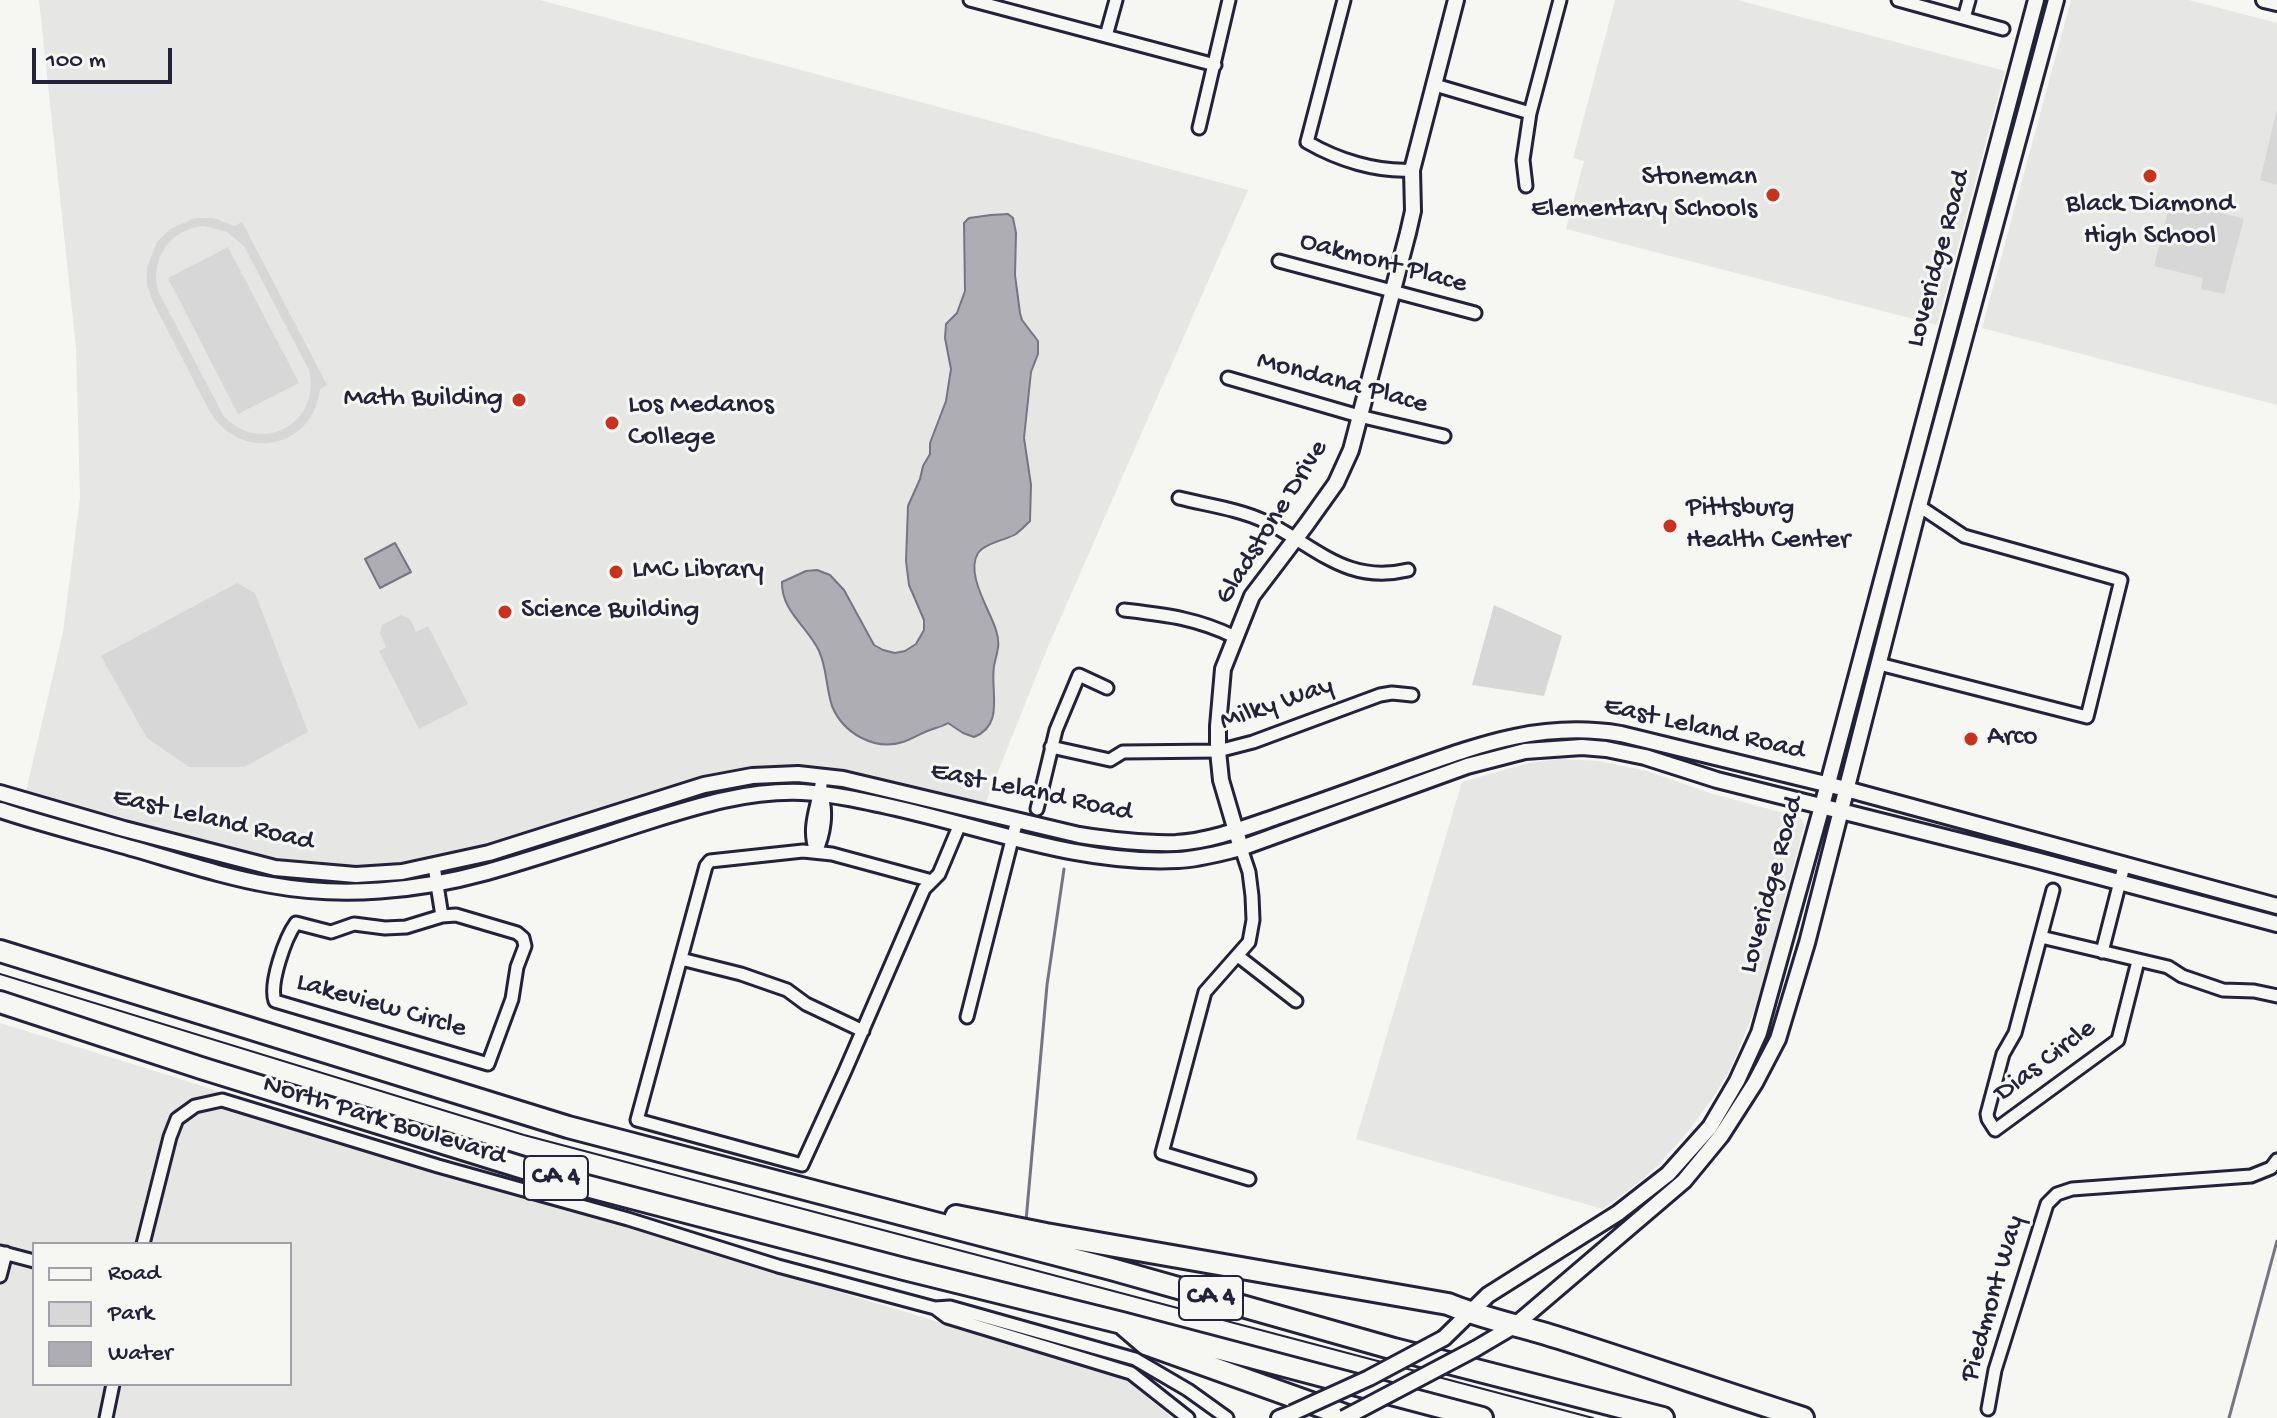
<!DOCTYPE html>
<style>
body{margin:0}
#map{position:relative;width:2277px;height:1418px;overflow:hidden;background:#f6f6f2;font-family:"Gochi Hand",sans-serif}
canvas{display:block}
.legend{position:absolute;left:32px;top:1242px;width:260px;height:144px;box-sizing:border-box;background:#f6f6f2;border:2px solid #a1a1a9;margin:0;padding:10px 14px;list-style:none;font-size:24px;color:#22223b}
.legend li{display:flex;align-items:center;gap:16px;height:40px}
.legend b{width:40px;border:2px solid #a1a1a9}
.scale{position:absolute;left:32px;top:48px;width:140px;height:36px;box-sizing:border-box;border:4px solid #22223b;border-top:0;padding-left:10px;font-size:24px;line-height:28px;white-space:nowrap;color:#22223b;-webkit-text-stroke:6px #f6f6f2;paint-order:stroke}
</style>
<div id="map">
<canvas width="2277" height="1418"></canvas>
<ul class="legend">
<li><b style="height:10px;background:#f6f6f2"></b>Road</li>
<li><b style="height:22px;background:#d7d7d7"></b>Park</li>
<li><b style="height:22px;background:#adadb3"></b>Water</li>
</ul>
<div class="scale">100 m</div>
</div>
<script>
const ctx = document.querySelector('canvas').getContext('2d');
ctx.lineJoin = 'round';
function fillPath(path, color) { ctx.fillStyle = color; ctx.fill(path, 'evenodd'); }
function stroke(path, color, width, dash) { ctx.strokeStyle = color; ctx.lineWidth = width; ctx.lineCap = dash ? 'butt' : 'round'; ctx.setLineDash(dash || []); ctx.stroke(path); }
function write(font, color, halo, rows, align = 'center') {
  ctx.font = font + ' "Gochi Hand",sans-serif'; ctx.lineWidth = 6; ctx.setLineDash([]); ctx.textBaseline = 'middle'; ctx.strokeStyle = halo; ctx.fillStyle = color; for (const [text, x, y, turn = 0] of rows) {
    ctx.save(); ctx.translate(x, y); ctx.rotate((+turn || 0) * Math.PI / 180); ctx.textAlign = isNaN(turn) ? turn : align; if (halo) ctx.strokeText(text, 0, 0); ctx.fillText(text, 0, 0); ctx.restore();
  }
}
fillPath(new Path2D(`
 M39,0H540L1248,190L1047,649L982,812L889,789L752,776L434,866L306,871L42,806L26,791L63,632L80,498L76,348Z
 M1615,0H1737L2005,71L1937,325L1566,229L1584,161L1573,158Z
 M2071,0H2189L2277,23V405L1982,328Z
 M1561,759L1599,761L1647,771L1713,794L1799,817L1802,820L1804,826L1759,999L1731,1068L1712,1099L1686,1134L1662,1161L1643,1179L1603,1209L1356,1139L1462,782L1528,763Z
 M0,1023L174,1077L773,1272L1124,1378L1172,1418H0ZM34,1244H290V1384H34Z`), '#e6e6e4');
fillPath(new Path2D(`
 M2277,109V185L2260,180Z
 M2171,199L2244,219L2224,294L2201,289L2203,278L2154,266Z
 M195,218H213L235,226L242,222L327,385L320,389C313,449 242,463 210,412L153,302L147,285V267L157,242L170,229ZM204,226L227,232L244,246L309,370C322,424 259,457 223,415L158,291C150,258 170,229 204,226Z
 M228,247L299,383L238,414L168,278Z
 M237,583L255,593L308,732L244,767H189L147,738L101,656Z
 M1494,605L1562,636L1544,696L1472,685Z
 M401,615L410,619L416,632L428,626L468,704L419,729L379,651L386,647L380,633L382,625Z`), '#d7d7d7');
const water = new Path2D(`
 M991,215L1008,214L1013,218L1016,233L1015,275L1020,313L1022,320L1038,341V354L1031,372L1024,438L1031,485L1030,521C1025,526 1021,530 1016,534C1006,540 985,543 978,553C965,574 990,610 996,630C1001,645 997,651 994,666C990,691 1005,725 974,737L963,733L948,723C940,728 933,728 925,732C918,735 910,740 903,742C874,751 843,733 832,706C826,688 827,668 819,651C808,627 781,611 782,582L806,571L817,570L830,575L844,590L874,645L883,650L895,653L905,651L916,644L924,630V620L909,585L906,561L908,506L920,479L923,466L930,454V443L946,401L951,369L945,338L946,324L957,313L965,291L964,223L969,218Z
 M395,543L411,572L380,588L365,559Z`);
fillPath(water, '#adadb3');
stroke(water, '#757583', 2);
stroke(new Path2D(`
 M1026,1221L1047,985L1064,869
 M2229,1418L2277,1241`), '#757583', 3);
const minor = new Path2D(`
 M970,0L1215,65
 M1344,0L1307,142C1338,160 1376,172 1412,170
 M1898,0L2003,29
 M1964,18L1969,0
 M1106,36L1116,0
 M1435,85L1530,113
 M1199,128L1229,0
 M1526,186L1523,160L1530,113L1560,0
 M1279,261L1475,313
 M1228,378L1359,416L1444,436
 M1179,498C1207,505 1238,509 1264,521C1315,545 1345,585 1408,570
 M1124,610C1166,615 1196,618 1235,637
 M1879,664L2087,717L2121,580L1964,536L1919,506
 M1051,747L1110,760L1123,752L1218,751L1253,742L1380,695L1392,693L1412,695
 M821,794C828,811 824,835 816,852C806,824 820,804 822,777
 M1037,809L1056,730L1079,675L1107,688
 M1241,848L1249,872L1252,896L1253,920L1249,942L1205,992L1162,1153L1249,1179
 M434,866L442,916
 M932,881L832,854L803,851L710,861L706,866L637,1120L802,1165L845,1071L924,889L939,874L960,824
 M2053,890L2015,1033L2003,1054L1987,1114L1988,1119L1995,1130L2118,1040L2138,961
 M456,915L517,933L523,938L525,946L517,967L512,999L488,1064L275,1001C269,984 285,938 296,923L331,932L354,924L385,928L406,927L442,916Z
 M2041,937L2168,967L2182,976L2223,990L2254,991L2277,996
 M2102,952L2124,866
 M1238,956L1296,1001
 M681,959L741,974L787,990L806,1004L863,1031
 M967,1017L1017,820
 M143,1244L170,1137L177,1119L195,1106L222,1100L438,1166L628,1219L778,1266L935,1308L950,1307L1135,1359L1188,1390L1227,1418
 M0,1252L34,1261
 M0,1276L6,1253
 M935,1308L947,1317L1131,1373L1188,1418
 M1988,1409L1995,1370L2047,1204L2057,1194L2072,1189L2251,1176L2271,1168L2277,1160
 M106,1418L113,1384`);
const tertiary = new Path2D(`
 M2264,0L2277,3
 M1241,848L1221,780L1218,751V726L1223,669L1252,596L1306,525L1336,483L1351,450L1408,233L1413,211L1412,170L1456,0`);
const secondary = new Path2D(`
 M0,793L124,829L275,868L356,875L402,872L489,853L704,785L752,776L798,774L843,779L1079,835C1111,840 1143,844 1176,843C1210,841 1244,828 1276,817C1320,802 1364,786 1408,770C1481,744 1542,721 1621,734L1846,789L2277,906
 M0,810C45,825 90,836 135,849C180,862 225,877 271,885C342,898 418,891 487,872C540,857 593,839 646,822C697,806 747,790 802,792C834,794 865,801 896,808C989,829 1082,865 1178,860C1200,859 1220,853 1241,848L1467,766L1525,751L1582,747L1606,749L1645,757L1717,780L2036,860L2277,924
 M1444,1338L1488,1295L1618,1213L1668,1174L1710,1127L1737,1081L1759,1033L1822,806L2036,0
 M1475,1349L1514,1326L1684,1181L1721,1136L1755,1083L1778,1039L1807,943L1919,506L2056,0
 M1279,1418L1292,1413`);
const motorway = new Path2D(`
 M0,951L568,1127L1111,1269L1394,1349L1663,1418
 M0,1002L201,1068L556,1178L904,1269L1122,1323L1482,1418
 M956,1216L1046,1234L1448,1304C1484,1319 1522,1326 1559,1338C1641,1364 1722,1392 1803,1418
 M1125,1326L1146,1344L1353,1418`);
stroke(minor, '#22223b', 17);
stroke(tertiary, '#22223b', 20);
stroke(secondary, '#22223b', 20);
stroke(motorway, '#22223b', 26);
stroke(minor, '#f6f6f2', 11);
stroke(tertiary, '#f6f6f2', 14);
stroke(secondary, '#f6f6f2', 14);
stroke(motorway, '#f6f6f2', 20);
stroke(new Path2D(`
 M0,974L524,1135L1593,1418`), '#22223b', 2);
const secondaryBridge = new Path2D(`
 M1292,1413L1369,1378L1444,1338
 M1344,1418L1475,1349`);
stroke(secondaryBridge, '#22223b', 20, []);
stroke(secondaryBridge, '#f6f6f2', 14);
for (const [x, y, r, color] of [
 [2150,176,8,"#c8321e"],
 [1773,195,8,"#c8321e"],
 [519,400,8,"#c8321e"],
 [612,423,8,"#c8321e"],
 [1670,526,8,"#c8321e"],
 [616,572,8,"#c8321e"],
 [505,612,8,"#c8321e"],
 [1971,739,8,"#c8321e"]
]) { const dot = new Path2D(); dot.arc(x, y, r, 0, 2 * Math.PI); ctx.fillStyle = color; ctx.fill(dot); stroke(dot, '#f6f6f2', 3); }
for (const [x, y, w] of [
 [556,1178,64],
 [1211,1298,64]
]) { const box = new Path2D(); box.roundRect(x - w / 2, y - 22, w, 44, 6); ctx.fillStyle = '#f6f6f2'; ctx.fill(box); stroke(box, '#22223b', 2); }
write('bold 26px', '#22223b', null, [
 ["CA 4",556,1178],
 ["CA 4",1211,1298]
]);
write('28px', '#22223b', '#f6f6f2', [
 ["Stoneman",1757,179,"right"],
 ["Elementary Schools",1757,211,"right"],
 ["Black Diamond",2150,206,"center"],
 ["High School",2150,238,"center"],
 ["Math Building",503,400,"right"],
 ["Los Medanos",628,407],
 ["College",628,439],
 ["Pittsburg",1686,510],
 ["Health Center",1686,542],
 ["LMC Library",632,572],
 ["Science Building",521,612],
 ["Arco",1987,739]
], 'left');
write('28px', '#22223b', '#f6f6f2', [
 ["Loveridge Road",1940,259,-75],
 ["Oakmont Place",1383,264,15],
 ["Mondana Place",1342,384,15],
 ["Gladstone Drive",1273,523,-58],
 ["Milky Way",1277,705,-19],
 ["East Leland Road",1704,730,13],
 ["East Leland Road",1031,793,12],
 ["East Leland Road",213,821,13],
 ["Loveridge Road",1773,885,-75],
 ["Lakeview Circle",381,1007,16],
 ["Dias Circle",2046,1062,-37],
 ["North Park Boulevard",384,1122,17],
 ["Piedmont Way",1994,1299,-74]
]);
</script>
